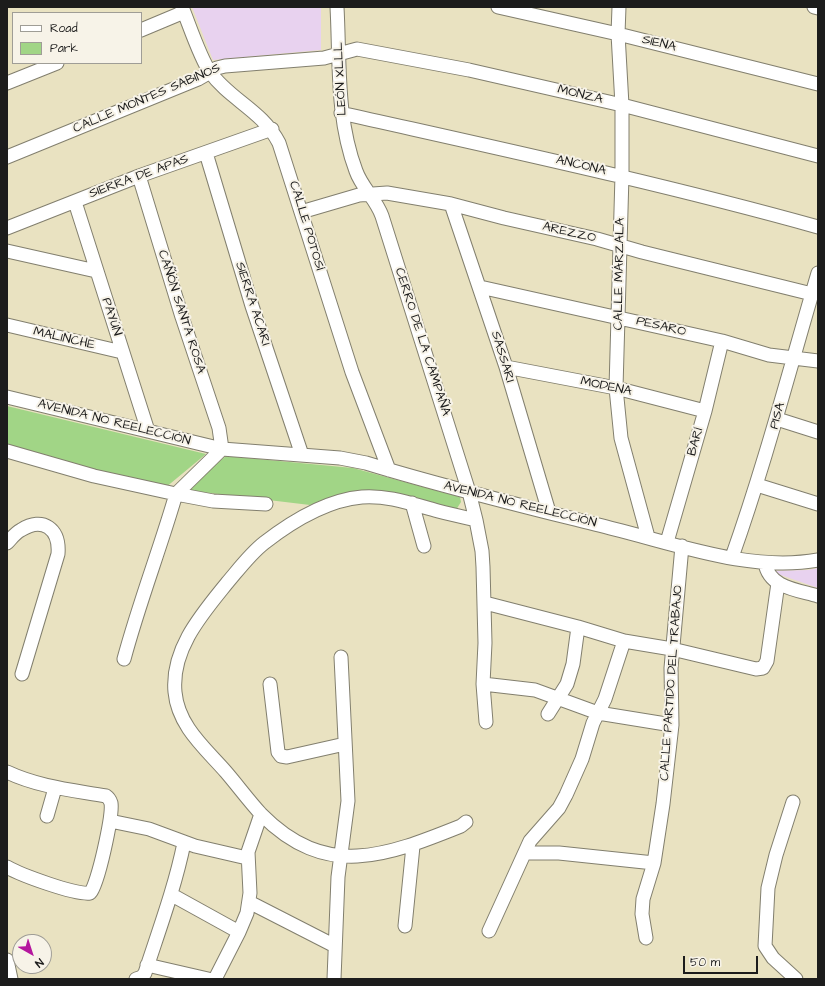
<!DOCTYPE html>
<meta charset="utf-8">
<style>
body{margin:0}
#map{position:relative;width:825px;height:986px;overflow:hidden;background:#e9e2c1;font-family:"Architects Daughter",sans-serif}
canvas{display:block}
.frame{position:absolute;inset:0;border:8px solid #1c1c1c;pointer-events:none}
.legend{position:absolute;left:12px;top:12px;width:130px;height:52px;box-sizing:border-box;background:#f7f3e8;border:1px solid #9f9d96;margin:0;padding:5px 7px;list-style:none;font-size:12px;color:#1c1c1c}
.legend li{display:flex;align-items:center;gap:8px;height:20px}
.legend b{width:20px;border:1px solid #9f9d96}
.north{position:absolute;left:12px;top:934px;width:40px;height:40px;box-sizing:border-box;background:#f7f3e8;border:1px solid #9f9d96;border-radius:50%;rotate:141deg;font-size:11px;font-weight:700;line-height:16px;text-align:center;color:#1c1c1c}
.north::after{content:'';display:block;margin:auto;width:14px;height:18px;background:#b5179e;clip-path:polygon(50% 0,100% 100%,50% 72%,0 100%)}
.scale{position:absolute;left:683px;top:956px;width:75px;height:18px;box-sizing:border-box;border:2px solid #1c1c1c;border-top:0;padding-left:5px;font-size:12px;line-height:14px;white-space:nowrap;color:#1c1c1c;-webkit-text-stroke:3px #f7f3e8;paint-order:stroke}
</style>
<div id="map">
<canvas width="825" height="986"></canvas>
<div class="frame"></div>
<ul class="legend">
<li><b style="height:5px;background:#fff"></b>Road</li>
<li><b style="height:11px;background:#a1d586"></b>Park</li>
</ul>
<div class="north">N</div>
<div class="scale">50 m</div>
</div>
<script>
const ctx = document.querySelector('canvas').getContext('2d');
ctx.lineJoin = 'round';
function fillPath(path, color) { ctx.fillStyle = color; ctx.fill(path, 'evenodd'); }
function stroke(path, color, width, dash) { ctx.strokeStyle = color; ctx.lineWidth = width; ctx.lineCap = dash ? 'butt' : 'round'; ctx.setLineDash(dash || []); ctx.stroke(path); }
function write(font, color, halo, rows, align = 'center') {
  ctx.font = font + ' "Architects Daughter",sans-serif'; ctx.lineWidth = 4; ctx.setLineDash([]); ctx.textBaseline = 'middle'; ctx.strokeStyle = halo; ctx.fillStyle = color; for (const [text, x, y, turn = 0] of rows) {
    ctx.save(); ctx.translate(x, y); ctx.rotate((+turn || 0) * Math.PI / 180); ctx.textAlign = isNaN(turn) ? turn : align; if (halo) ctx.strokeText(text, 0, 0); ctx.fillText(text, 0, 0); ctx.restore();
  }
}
fillPath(new Path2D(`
 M192,7H321V50L213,60Z
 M818,568V588L769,571L808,570Z`), '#e8d2ef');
fillPath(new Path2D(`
 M7,406L206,454L165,488L7,449Z
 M226,456L353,468L460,497L461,502L456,510L377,492L341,494L310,505L185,490Z`), '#a1d586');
const minor = new Path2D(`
 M182,7C189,24 200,58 210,72C230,100 262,110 279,143L352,372L389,470
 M337,7C340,62 336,118 356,171C362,188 376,199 382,216L469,492L476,520C463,517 450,514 438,511C412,504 388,495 362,497C327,500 291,522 264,543C250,554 239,569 227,583C202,614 171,649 175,692C178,726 205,748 226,772C238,786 249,801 261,814C326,880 386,856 461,826L466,822
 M498,7L618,34L818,84
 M619,7L618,34L622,105V175L616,388L621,438L648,537
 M814,7L818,8
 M141,30L184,12
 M7,83L57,63
 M341,113C501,149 660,183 818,227
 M206,153L252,306L302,455
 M7,157L198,79L217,68L225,66L324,58L357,49L469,70L622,105L818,156
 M139,176L182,317L219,428L222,449
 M75,202L148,431
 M451,204L506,367L549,512
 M301,212L359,195L387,193L451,204L504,218L597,239L642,252L812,294
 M7,228L139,176L272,129
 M7,251L96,271
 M480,287L722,341L769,355L818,361
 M7,325L122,352
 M506,367L616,388L705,411
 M7,397L222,449L340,458L366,463C447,488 531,508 614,529C679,545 751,572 818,560
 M777,419L818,432
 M7,451L94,476L176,494L222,449
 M757,485L818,504
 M412,503L424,546
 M476,520L482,551L483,567L485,643L483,684L486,722
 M667,542L705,411L722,341
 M7,543C11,539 15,533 21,530C43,516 60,529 58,554L22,674
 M732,557C765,464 790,368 818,273
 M765,563C769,588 798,590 818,596
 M485,603L578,627L624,641L672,649L756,669L763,668L767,661L778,583
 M124,659C139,603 160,549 176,494L213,501L266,504
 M270,684L278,752L281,756L287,757L345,744
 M483,684L535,690L598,713L672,725
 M548,714L567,684L573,664L578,627
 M7,772C39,787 72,790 106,796C109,798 110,800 111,803C113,815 98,885 90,893C75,895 21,875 7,867
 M793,802L776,855L768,888L765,946L773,958L796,979
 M47,816L55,788
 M110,821L149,829L195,846L247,858
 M525,853H559L654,863
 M172,895L239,932
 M249,902L335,946
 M405,926L413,846
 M489,931L530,841L559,808L566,795L582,759L593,723L605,699L624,641
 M646,938L642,914L643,899L654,863L663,804L672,725L671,668L682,546
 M7,960L11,979
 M147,965L208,979
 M136,979L142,977L145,973C159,930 175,887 184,843
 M215,979L239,932L247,913L250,893L248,852L261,814
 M334,979L338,877L348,801L341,657`);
stroke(minor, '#827f6e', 15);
stroke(minor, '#fff', 13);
write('13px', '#1c1c1c', '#f7f3e8', [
 ["SIENA",659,44,14],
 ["LEÓN XLLL",341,79,-93],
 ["MONZA",580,95,13],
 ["CALLE MONTES SABINOS",147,99,-23],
 ["ANCONA",581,166,13],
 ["SIERRA DE APAS",139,177,-20],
 ["CALLE POTOSÍ",306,226,73],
 ["AREZZO",569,233,13],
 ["CALLE MÁRZALA",620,274,-89],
 ["SIERRA ACARI",252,304,72],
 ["CAÑÓN SANTA ROSA",181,312,72],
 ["PAYÚN",111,317,72],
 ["PESARO",661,327,13],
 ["MALINCHE",64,339,13],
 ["CERRO DE LA CAMPAÑA",422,342,72],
 ["SASSARI",502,357,73],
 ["MODENA",606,387,12],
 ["PISA",778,416,-75],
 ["AVENIDA NO REELECCIÓN",114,423,14],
 ["BARÍ",696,442,-74],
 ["AVENIDA NO REELECCIÓN",520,505,14],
 ["CALLE PARTIDO DEL TRABAJO",672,683,-86]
]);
</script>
